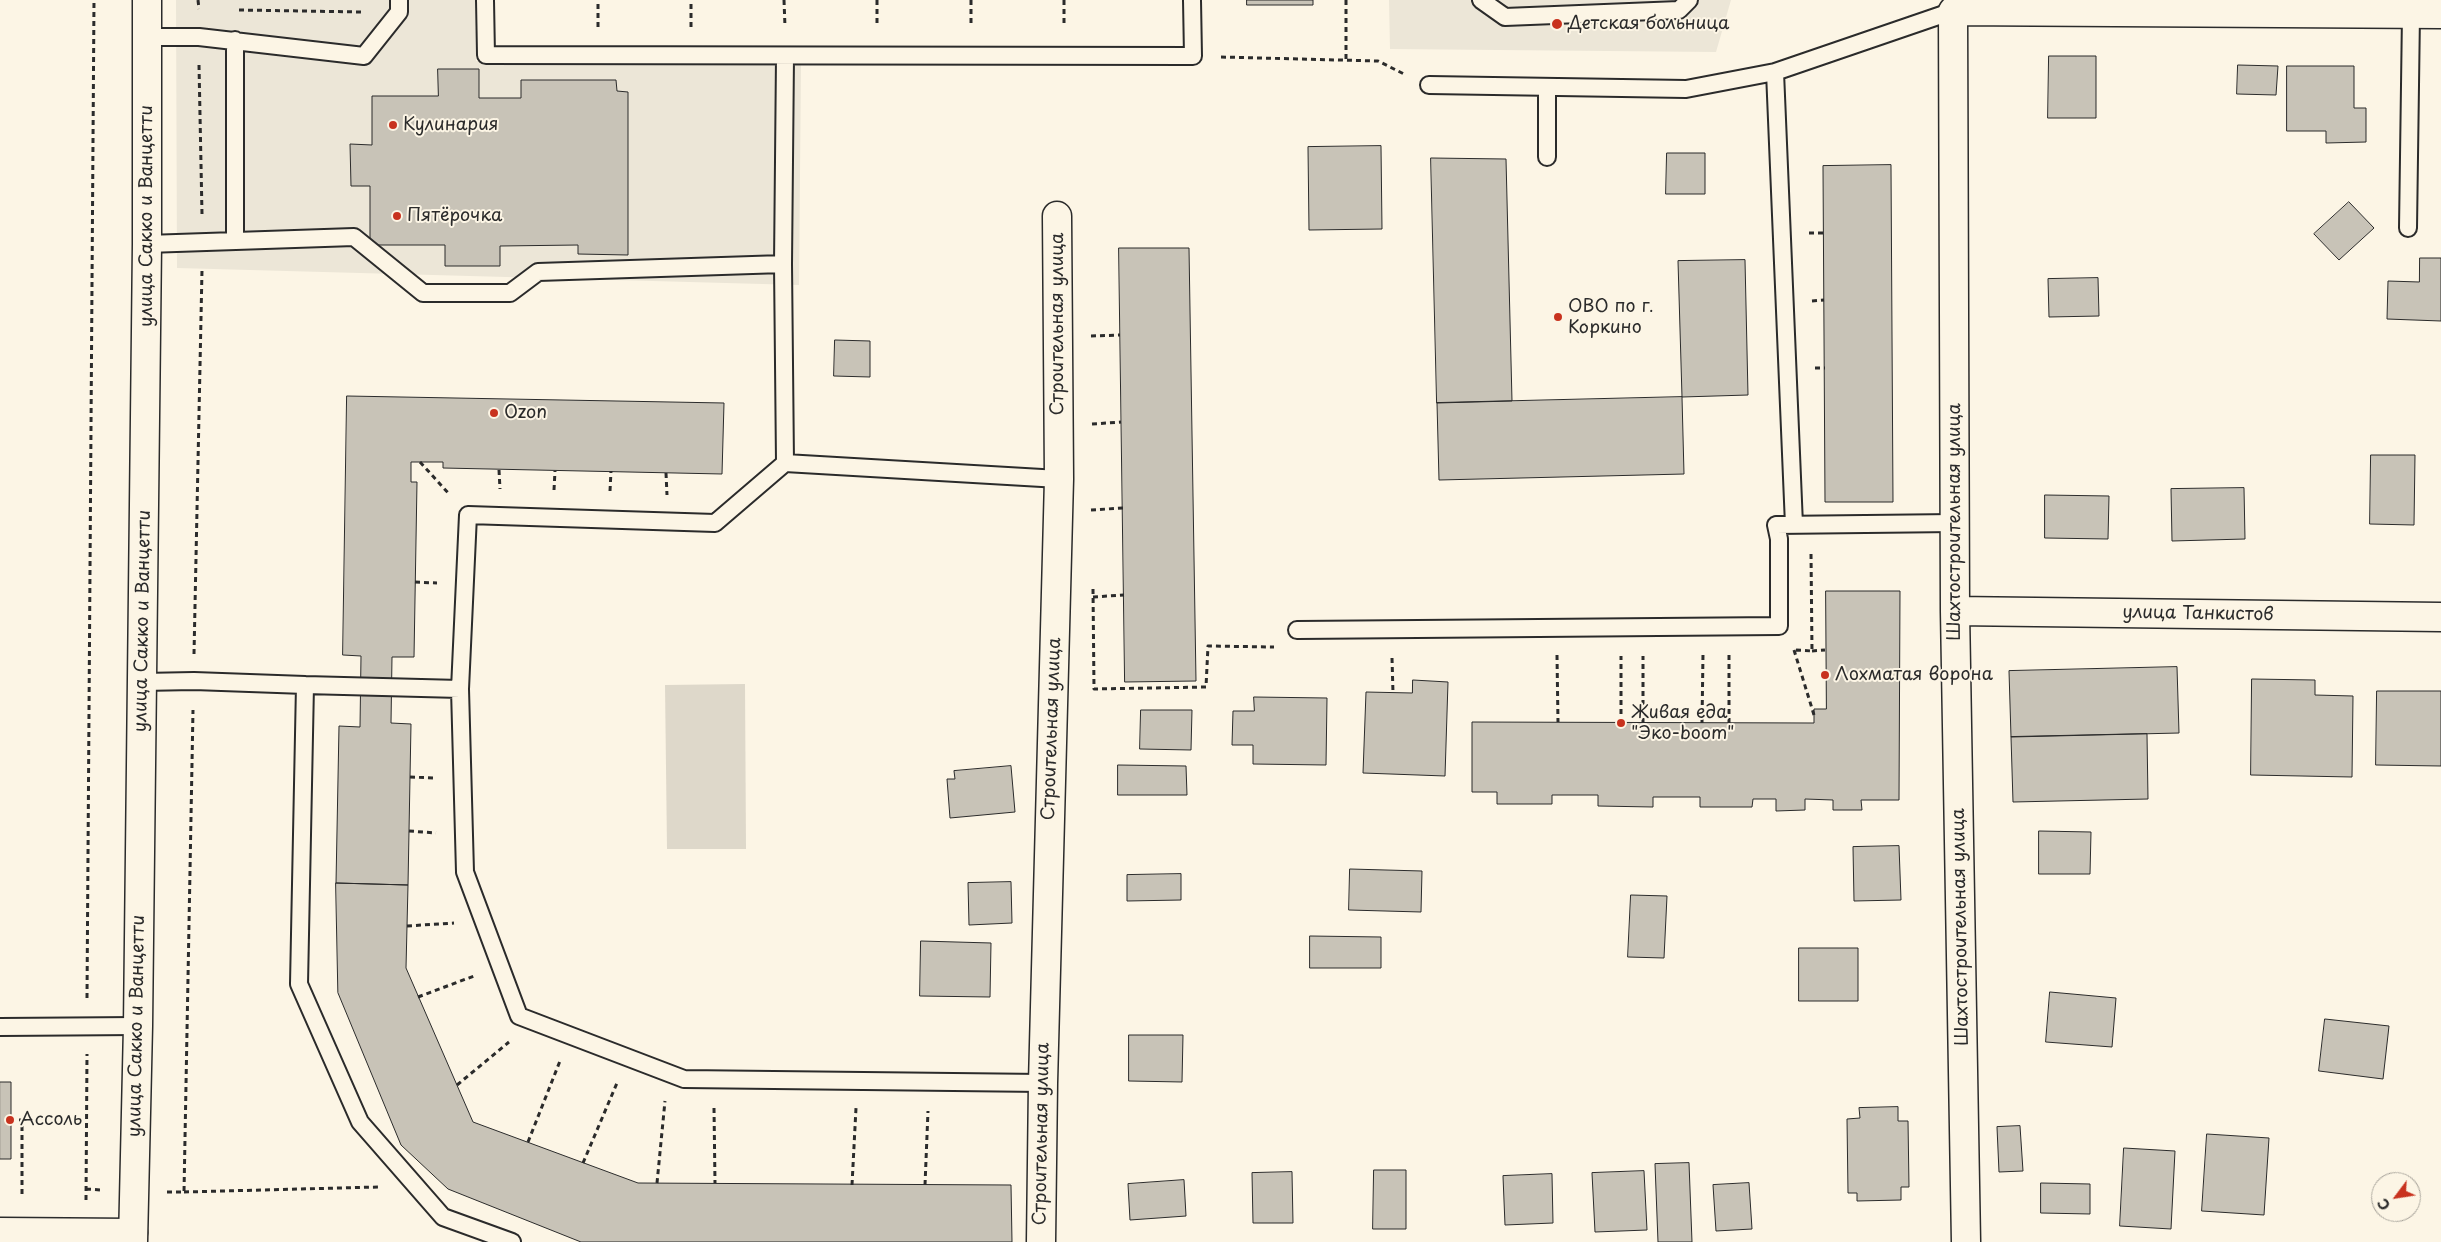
<!DOCTYPE html>
<meta charset="utf-8">
<style>
body{margin:0}
#map{position:relative;width:2441px;height:1242px;overflow:hidden;background:#fcf5e5;font-family:"Playpen Sans",sans-serif}
canvas{display:block}
.north{position:absolute;left:2371px;top:1172px;width:50px;height:50px;box-sizing:border-box;background:#fcf5e5;border:1px solid #a8a49b;border-radius:50%;rotate:239deg;font-size:14px;font-weight:700;line-height:20px;text-align:center;color:#2b2b2b}
.north::after{content:'';display:block;margin:auto;width:18px;height:22px;background:#c8321e;clip-path:polygon(50% 0,100% 100%,50% 72%,0 100%)}
</style>
<div id="map">
<canvas width="2441" height="1242"></canvas>
<div class="north">С</div>
</div>
<script>
const ctx = document.querySelector('canvas').getContext('2d');
ctx.lineJoin = 'round';
function fillPath(path, color) { ctx.fillStyle = color; ctx.fill(path, 'evenodd'); }
function stroke(path, color, width, dash) { ctx.strokeStyle = color; ctx.lineWidth = width; ctx.lineCap = dash ? 'butt' : 'round'; ctx.setLineDash(dash || []); ctx.stroke(path); }
function write(font, color, halo, rows, align = 'center') {
  ctx.font = font + ' "Playpen Sans",sans-serif'; ctx.lineWidth = 4; ctx.setLineDash([]); ctx.textBaseline = 'middle'; ctx.strokeStyle = halo; ctx.fillStyle = color; for (const [text, x, y, turn = 0] of rows) {
    ctx.save(); ctx.translate(x, y); ctx.rotate((+turn || 0) * Math.PI / 180); ctx.textAlign = isNaN(turn) ? turn : align; if (halo) ctx.strokeText(text, 0, 0); ctx.fillText(text, 0, 0); ctx.restore();
  }
}
fillPath(new Path2D(`
 M176,0H475L476,61L801,65L799,285L177,268Z
 M1389,0H1731L1716,52L1390,49Z`), '#ece6d7');
fillPath(new Path2D(`
 M745,684L746,849H667L665,685Z`), '#ded8ca');
const building = new Path2D(`
 M1247,0H1313V5H1247Z
 M2049,56H2096V118H2048Z
 M2238,65L2278,66L2276,95L2237,94Z
 M2287,66H2354V108H2366V142L2326,143V131H2287Z
 M438,69H479V98H521V80H616L617,91L628,92V255L578,254V245L500,246V266H445V245H370V186H351L350,144L372,145V96H438Z
 M1381,146L1382,229L1309,230L1308,147Z
 M1667,153H1705V194H1666Z
 M1431,158L1506,159L1512,401L1437,403Z
 M1891,165L1893,502H1825L1823,166Z
 M2349,202L2374,228L2339,260L2314,234Z
 M1119,248H1189L1196,681L1125,682Z
 M2420,258H2441V321L2387,319L2388,281L2419,282Z
 M1745,260L1748,395L1682,397L1678,261Z
 M2098,278L2099,316L2049,317L2048,279Z
 M835,340L870,341V377L834,376Z
 M347,396L724,403L722,474L443,468V462H411V482H417L414,657H392L391,723L411,724L408,885L336,883L339,726L360,727L361,656L343,655Z
 M1682,397L1684,474L1439,480L1437,403Z
 M2371,455H2415L2414,525L2370,524Z
 M2244,488L2245,539L2172,541L2171,489Z
 M2045,495L2109,496L2108,539L2045,538Z
 M1826,591H1900L1899,800H1861L1862,810H1833V800L1805,799V810L1776,811V799H1753L1752,807H1700V797H1653V807L1598,806V795H1552V804H1497V792H1472V722L1814,723V709H1826Z
 M2177,667L2179,733L2011,737L2009,671Z
 M2252,679L2315,680V695L2353,696L2352,777L2251,775Z
 M1413,680L1448,682L1445,776L1363,773L1366,692L1412,693Z
 M2377,691H2441V766L2376,765Z
 M1254,697L1327,698L1326,765L1253,764V745H1232L1233,711H1254Z
 M1141,710H1192L1191,750L1140,749Z
 M2147,734L2148,799L2013,802L2011,737Z
 M1118,765L1186,766L1187,795H1118Z
 M1011,766L1015,812L950,818L947,779H955L954,771Z
 M2039,831L2091,832L2090,874H2039Z
 M1899,846L1901,900L1854,901L1853,847Z
 M1350,869L1422,871L1421,912L1349,910Z
 M1181,874V900L1127,901V875Z
 M1011,882L1012,923L969,925L968,883Z
 M336,883L408,885L406,968L473,1122L638,1183L1011,1185L1012,1242H581L448,1189L401,1145L338,993Z
 M1631,895L1667,896L1664,958L1628,957Z
 M1310,936L1381,937V968H1310Z
 M921,941L991,943L990,997L920,996Z
 M1799,948H1858V1001H1799Z
 M2050,992L2116,998L2112,1047L2046,1042Z
 M2325,1019L2389,1026L2383,1079L2319,1071Z
 M1129,1035H1183L1182,1082L1129,1081Z
 M0,1082H11V1159H0Z
 M1898,1107V1121H1908L1909,1187H1901V1200L1857,1201V1193H1848L1847,1119L1860,1118L1859,1108Z
 M2020,1126L2023,1171L1999,1172L1997,1127Z
 M2207,1134L2269,1138L2264,1215L2202,1211Z
 M2124,1148L2175,1151L2171,1229L2120,1226Z
 M1689,1163L1692,1242H1658L1655,1164Z
 M1374,1170H1406V1229H1373Z
 M1644,1171L1647,1230L1595,1232L1592,1173Z
 M1292,1172L1293,1223H1253L1252,1173Z
 M1552,1174L1553,1223L1505,1225L1503,1176Z
 M1184,1180L1186,1216L1130,1220L1128,1184Z
 M1749,1183L1752,1229L1716,1231L1713,1185Z
 M2041,1183L2090,1184V1214L2041,1213Z`);
fillPath(building, '#c8c3b7');
stroke(building, '#2b2b2b', 1);
const service = new Path2D(`
 M485,0L486,55L1193,56L1192,0
 M1481,0L1505,17L1679,10L1689,0
 M147,37H199L364,56L399,12V0
 M1429,85L1686,89L1775,72
 M1547,87V157
 M2408,228L2411,14
 M235,241V40
 M147,244L354,237L423,293H510L538,272L783,264
 M785,463L1059,479
 M1794,525L1775,72L1953,11
 M1297,630L1779,626V539L1776,525L1955,523
 M142,682L194,681L305,685L299,984L360,1122L443,1217L512,1242
 M305,685L460,689L465,872L519,1016L684,1079L1043,1083
 M460,689L468,515L715,523L785,463L783,264L785,57
 M0,1027L138,1026`);
const minor = new Path2D(`
 M1955,611L2441,617
 M0,1232L133,1233
 M1041,1242L1043,1083L1059,479L1057,216
 M1966,1242L1955,611L1953,11L2441,14`);
const tertiary = new Path2D(`
 M133,1242L138,1026L147,244V0`);
stroke(service, '#2b2b2b', 20);
stroke(minor, '#2b2b2b', 31);
stroke(tertiary, '#2b2b2b', 31);
stroke(new Path2D(`
 M198,0L199,9
 M784,0L785,27
 M877,0V27
 M971,0V27
 M1064,0V27
 M1346,0V61
 M239,10L363,12
 M598,27V0
 M691,27V0
 M1221,57L1378,61L1404,74
 M199,65L202,214
 M1809,233H1824
 M1812,301L1824,300
 M1091,336L1120,335
 M1815,368H1825
 M1092,424L1121,422
 M420,462L450,495
 M499,470L500,489
 M666,473L667,495
 M554,490L555,471
 M610,491L611,471
 M1091,510L1123,508
 M415,582L437,583
 M1093,589L1094,689L1206,687L1208,646L1274,647
 M1093,597L1124,595
 M1794,650L1814,715
 M1796,650L1812,651L1811,553
 M1812,651L1825,650
 M194,654L202,270
 M1557,655L1558,722
 M1392,658L1393,693
 M1621,723V656
 M1643,723V656
 M1702,723L1703,654
 M1729,723V654
 M410,777L434,778
 M409,831L436,833
 M407,926L454,923
 M418,997L474,976
 M87,998L94,0
 M457,1085L509,1042
 M714,1108L715,1183
 M10,1120H22V1198
 M528,1142L560,1061
 M583,1163L617,1083
 M657,1183L665,1101
 M852,1185L856,1108
 M925,1185L928,1111
 M86,1189L101,1190
 M167,1192H184L193,710
 M184,1192L378,1187
 M86,1200L87,1054`), '#2b2b2b', 3, [5, 4]);
stroke(service, '#fcf5e5', 16);
stroke(minor, '#fcf5e5', 28);
stroke(tertiary, '#fcf5e5', 28);
for (const [x, y, r, color] of [
 [1557,24,6,"#c8321e"],
 [393,125,5,"#c8321e"],
 [397,216,5,"#c8321e"],
 [1558,317,5,"#c8321e"],
 [494,413,5,"#c8321e"],
 [1825,675,5,"#c8321e"],
 [1621,723,5,"#c8321e"],
 [10,1120,5,"#c8321e"]
]) { const dot = new Path2D(); dot.arc(x, y, r, 0, 2 * Math.PI); ctx.fillStyle = color; ctx.fill(dot); stroke(dot, '#fcf5e5', 2); }
write('18px', '#2b2b2b', '#fcf5e5', [
 ["Детская больница",1568,24],
 ["Кулинария",403,125],
 ["Пятёрочка",407,216],
 ["ОВО по г.",1568,307],
 ["Коркино",1568,328],
 ["Ozon",504,413],
 ["Лохматая ворона",1835,675],
 ["Живая еда",1631,713],
 ["\"Эко-boom\"",1631,734],
 ["Ассоль",20,1120]
], 'left');
write('18px', '#2b2b2b', '#fcf5e5', [
 ["улица Сакко и Ванцетти",147,216,-90],
 ["Строительная улица",1058,324,-90],
 ["Шахтостроительная улица",1955,522,-90],
 ["улица Танкистов",2198,614,1],
 ["улица Сакко и Ванцетти",143,621,-89],
 ["Строительная улица",1052,729,-88],
 ["Шахтостроительная улица",1961,927,-91],
 ["улица Сакко и Ванцетти",137,1026,-89],
 ["Строительная улица",1042,1134,-89]
]);
</script>
